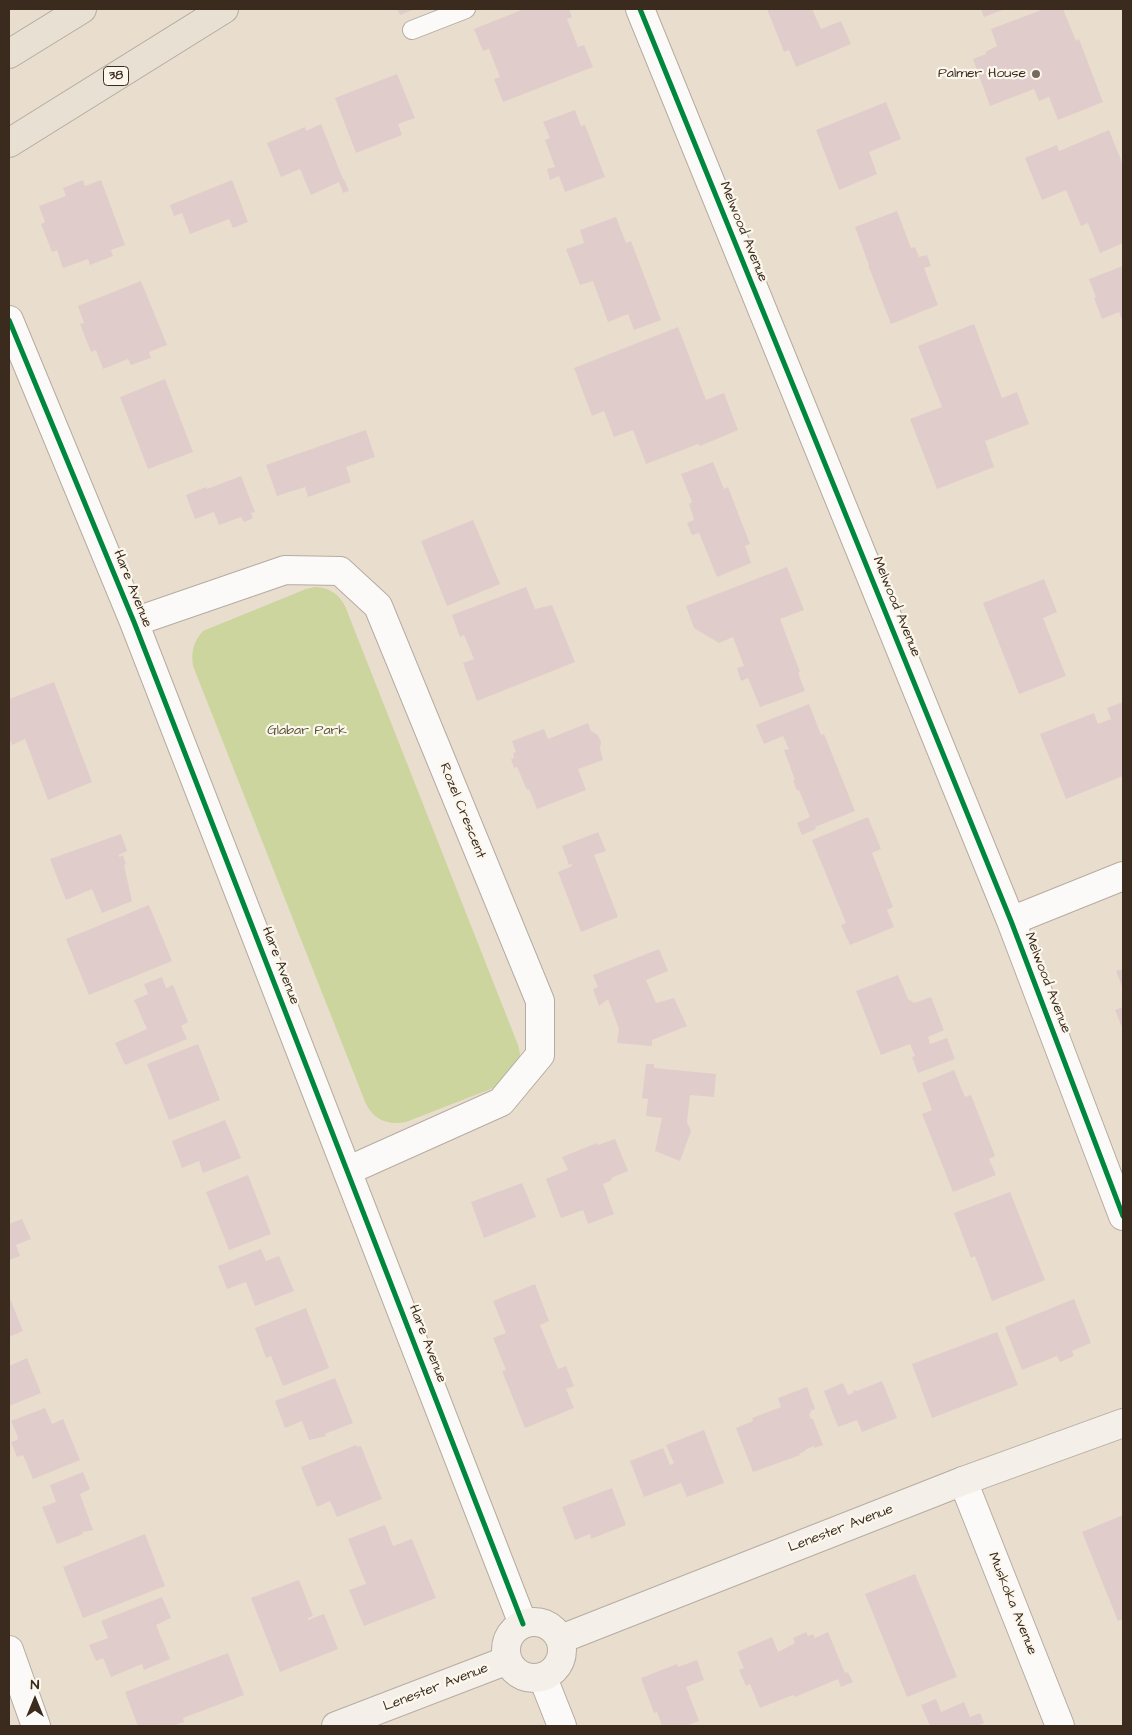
<!DOCTYPE html>
<style>
body{margin:0}
#map{position:relative;width:1132px;height:1735px;overflow:hidden;background:#e9ddcd;font-family:"Architects Daughter",sans-serif}
canvas{display:block}
.frame{position:absolute;inset:0;border:10px solid #3b2a1e;pointer-events:none}
.north{position:absolute;left:10px;top:1675px;width:50px;height:50px;-webkit-text-stroke:4px #fbf7ec;paint-order:stroke;rotate:0deg;font-size:14px;font-weight:700;line-height:20px;text-align:center;color:#3b2a1e}
.north::after{content:'';display:block;margin:auto;width:18px;height:22px;background:#3b2a1e;clip-path:polygon(50% 0,100% 100%,50% 72%,0 100%)}
</style>
<div id="map">
<canvas width="1132" height="1735"></canvas>
<div class="frame"></div>
<div class="north">N</div>
</div>
<script>
const ctx = document.querySelector('canvas').getContext('2d');
ctx.lineJoin = 'round';
function fillPath(path, color) { ctx.fillStyle = color; ctx.fill(path, 'evenodd'); }
function stroke(path, color, width, dash) { ctx.strokeStyle = color; ctx.lineWidth = width; ctx.lineCap = dash ? 'butt' : 'round'; ctx.setLineDash(dash || []); ctx.stroke(path); }
function write(font, color, halo, rows, align = 'center') {
  ctx.font = font + ' "Architects Daughter",sans-serif'; ctx.lineWidth = 4.5; ctx.setLineDash([]); ctx.textBaseline = 'middle'; ctx.strokeStyle = halo; ctx.fillStyle = color; for (const [text, x, y, turn = 0] of rows) {
    ctx.save(); ctx.translate(x, y); ctx.rotate((+turn || 0) * Math.PI / 180); ctx.textAlign = isNaN(turn) ? turn : align; if (halo) ctx.strokeText(text, 0, 0); ctx.fillText(text, 0, 0); ctx.restore();
  }
}
fillPath(new Path2D(`
 M315,587C329,588 338,593 345,606L518,1045L520,1054L519,1064L501,1085L406,1122C388,1125 375,1121 366,1104L193,666C191,652 193,642 203,631L306,589Z`), '#cbd59d');
fillPath(new Path2D(`
 M397,9H415L400,15Z
 M524,9H569L572,17L567,19L578,47L584,45L593,67L503,102L494,79L500,77L489,49L483,51L474,29Z
 M767,9H812L821,29L841,21L851,44L796,67L789,50L784,52Z
 M981,9H1005L984,17Z
 M1044,9H1063L1076,41L1079,39L1103,102L1058,120L1049,97L1039,101L1034,89L990,106L973,59L986,54L985,52L997,46L991,29Z
 M397,74L415,118L398,124L402,135L356,153L335,98Z
 M886,102L901,139L869,152L877,174L839,190L816,130Z
 M575,110L581,126L585,125L605,177L565,192L559,176L550,180L547,169L555,167L545,140L550,138L543,122Z
 M321,124L343,179H344L349,191L343,193L339,182L311,195L300,169L281,177L267,143L305,127L306,131Z
 M1109,130L1123,165V243L1100,253L1088,223L1081,226L1066,190L1042,200L1025,158L1057,145L1059,151Z
 M83,180L85,186L101,180L125,245L111,250L113,256L90,265L88,259L63,268L57,250L52,252L41,224L45,222L39,206L66,196L63,188Z
 M232,180L248,222L233,228L229,219L190,234L182,213L174,216L170,205Z
 M897,211L911,248L915,247L919,257L927,255L931,266L924,268L938,305L891,324L868,265H869L855,227Z
 M616,217L626,243L631,241L661,320L634,330L628,314L608,322L593,281L580,285L566,249L584,243L580,230Z
 M1123,266V322L1119,312L1102,319L1094,298L1096,297L1089,279Z
 M141,281L167,345L149,352L151,358L131,365L128,359L103,369L96,350L91,352L80,324L84,323L78,306Z
 M974,324L1002,398L1017,392L1029,424L985,441L994,467L937,489L910,419L942,407L918,346Z
 M678,327L706,400L724,393L738,430L700,446L698,444L646,464L633,430L614,437L604,411L592,416L574,368Z
 M165,379L193,452L148,469L120,397Z
 M366,430L375,457L346,467L351,482L308,497L305,487L277,496L266,465Z
 M713,462L724,489L728,487L750,544L745,546L751,563L717,577L699,533L692,535L687,523L694,520L689,504L692,502L681,474Z
 M241,476L255,512L251,513L253,518L244,522L241,517L219,525L214,512L195,519L186,495L206,487L207,489Z
 M473,520L500,584L447,606L421,541Z
 M787,567L804,610L780,619L800,672L798,673L805,691L760,707L748,678L741,681L737,668L744,666L733,637L719,643L694,628L686,606Z
 M1044,579L1057,612L1043,618L1066,676L1019,694L983,603Z
 M526,587L535,609L552,605L575,662L477,701L463,663L474,659L464,635L460,637L452,615Z
 M54,682L92,782L48,800L25,739L12,745L9,737V699Z
 M1123,702V776L1066,799L1040,734L1094,713L1098,724L1111,719L1107,708Z
 M809,704L821,735L824,734L855,811L815,827L816,829L802,835L797,823L810,817L799,790L797,791L793,780H795L784,750L789,749L783,736L764,744L756,725Z
 M588,723L591,731L598,735L601,742L600,749L603,760L578,769L586,790L537,809L529,789L527,790L517,767L514,768L511,759L514,758L513,753L516,752L512,741L544,729L548,739Z
 M868,817L881,849L872,853L893,907L887,910L894,927L850,945L841,925L846,923L812,840Z
 M598,832L606,851L594,855L618,917L581,932L558,872L572,866V864L569,865L562,846Z
 M121,834L127,851L119,855V857L123,855L126,864L124,865L132,901L102,913L92,889L66,900L50,859Z
 M149,905L172,961L89,995L66,939Z
 M659,949L668,971L646,980L656,1003L674,998L687,1026L652,1040V1046L617,1043L619,1029L608,999L599,1006L593,989L598,987L593,975Z
 M1123,969V989L1116,971Z
 M898,975L908,999L914,1003L931,997L944,1030L928,1037L930,1044L947,1038L955,1059L918,1073L912,1057L915,1056L910,1044L881,1055L856,991Z
 M162,977L166,988L173,985L188,1022L181,1026L187,1039L125,1065L115,1043L147,1029L134,1000L148,994L144,984Z
 M1123,1007V1030L1115,1010Z
 M198,1044L220,1100L169,1120L147,1064Z
 M646,1064H654V1068L716,1074L714,1097L690,1095L687,1122L691,1131L680,1161L655,1151L662,1118L646,1116L648,1099L642,1098Z
 M954,1070L965,1097L971,1095L995,1156L989,1159L996,1175L953,1192L922,1114L932,1110L922,1083Z
 M225,1120L241,1158L203,1173L199,1161L182,1168L172,1141Z
 M615,1139L628,1171L611,1178L612,1180L603,1184L614,1214L588,1224L583,1210L561,1218L546,1179L568,1170L562,1157L597,1143L598,1145Z
 M248,1175L271,1234L229,1250L206,1192Z
 M522,1183L536,1217L484,1238L471,1202Z
 M1010,1192L1045,1280L992,1301L975,1256L971,1258L954,1213Z
 M22,1219L31,1239L16,1245L20,1256L9,1260V1224Z
 M261,1249L266,1261L279,1256L294,1291L255,1306L246,1282L227,1289L218,1266Z
 M535,1284L549,1321L540,1325L558,1369L566,1366L574,1386L566,1389L574,1408L525,1428L502,1371L506,1370L493,1338L506,1333L493,1301Z
 M9,1296L23,1331L9,1337Z
 M1074,1299L1091,1343L1072,1351L1074,1356L1060,1362L1057,1356L1022,1370L1005,1327Z
 M306,1308L329,1368L283,1386L271,1356L266,1358L255,1328Z
 M997,1332L1018,1385L932,1418L912,1364Z
 M27,1358L41,1393L9,1406V1366Z
 M335,1378L353,1423L325,1434L326,1436L309,1440L302,1421L285,1428L275,1401Z
 M882,1381L897,1418L862,1432L857,1420L838,1427L824,1391L843,1383L848,1395L853,1393L854,1390L857,1391Z
 M807,1387L815,1409L810,1411L811,1413L809,1414L811,1419H813L823,1445L814,1448V1446L805,1450V1451L799,1454L800,1455L753,1472L736,1428L753,1421L752,1418L781,1407L778,1398Z
 M45,1408L52,1424L63,1419L80,1460L33,1479L23,1455L17,1457L11,1442L17,1440L18,1437L11,1421Z
 M704,1430L724,1483L687,1497L681,1483L644,1497L630,1461L663,1448L670,1465L674,1463L666,1445Z
 M356,1445L357,1447L361,1446L382,1499L337,1517L330,1501L317,1507L301,1467Z
 M83,1472L90,1489L80,1494L93,1530L82,1532L83,1534L57,1544L42,1507L56,1502L50,1485Z
 M612,1488L626,1525L591,1539L590,1534L575,1540L562,1507Z
 M1123,1515V1619L1118,1621L1082,1532Z
 M385,1525L393,1546L412,1539L436,1598L364,1626L349,1590L366,1584L348,1539Z
 M145,1534L165,1586L83,1618L63,1567Z
 M915,1574L957,1677L907,1697L865,1594Z
 M299,1580L313,1616L308,1618V1620L324,1614L338,1649L280,1672L251,1598Z
 M162,1597L171,1618L156,1625L170,1659L144,1670L142,1664L111,1677L103,1658L96,1661L89,1645L108,1638L101,1621Z
 M806,1632L808,1636L813,1634L815,1638L828,1632L845,1673L848,1672L853,1682L841,1687L838,1679L795,1697L793,1695L760,1708L750,1684L746,1686L739,1670L744,1668L737,1652L772,1637L778,1652L795,1643L793,1638Z
 M228,1653L244,1695L183,1718L184,1722L172,1726H138L125,1692Z
 M697,1660L704,1680L686,1687L699,1721L685,1726H662L657,1712L654,1713L641,1678L677,1664L678,1667Z
 M936,1699L941,1712L964,1702L970,1717L980,1713L984,1723L977,1726H930L921,1705Z`), '#e1cccc');
const lane = new Path2D(`
 M412,30L466,9`);
const street = new Path2D(`
 M640,9L1011,921L1123,1216
 M9,320L134,622L523,1624
 M134,622L285,570L340,571L378,606L540,1001V1055L501,1102L347,1171
 M1011,921L1123,876
 M963,1481L1060,1726
 M9,1650L36,1726
 M543,1678L562,1726`);
const secondary = new Path2D(`
 M506 1650a28 28 0 1 1 56 0a28 28 0 1 1-56 0Z
 M561,1639L963,1481L1123,1423
 M336,1726L508,1660`);
const primary = new Path2D(`
 M9,54L82,9
 M9,143L224,9`);
stroke(lane, '#b5aca1', 20);
stroke(street, '#b5aca1', 30);
stroke(secondary, '#b5aca1', 30);
stroke(primary, '#b5aca1', 30);
stroke(lane, '#fcfaf8', 18);
stroke(street, '#fcfaf8', 28);
stroke(secondary, '#f4f0e9', 28);
stroke(primary, '#e9e0d4', 28);
stroke(new Path2D(`
 M640,9L1011,921L1123,1216
 M9,320L134,622L523,1624`), '#00873e', 5);
for (const [x, y, r, color] of [
 [1036,74,5,"#78695b"]
]) { const dot = new Path2D(); dot.arc(x, y, r, 0, 2 * Math.PI); ctx.fillStyle = color; ctx.fill(dot); stroke(dot, '#fbf7ec', 2); }
for (const [x, y, w] of [
 [116,76,25]
]) { const box = new Path2D(); box.roundRect(x - w / 2, y - 9.5, w, 19, 4); ctx.fillStyle = '#fbf7ec'; ctx.fill(box); stroke(box, '#3b2a1e', 1); }
write('bold 12px', '#3b2a1e', null, [
 ["38",116,76]
]);
write('14px', '#3b2a1e', '#fbf7ec', [
 ["Palmer House",1026,74]
], 'right');
write('14px', '#3b2a1e', '#fbf7ec', [
 ["Melwood Avenue",743,232,68],
 ["Hare Avenue",132,589,68],
 ["Melwood Avenue",896,607,68],
 ["Rozel Crescent",462,811,68],
 ["Hare Avenue",280,966,69],
 ["Melwood Avenue",1047,983,69],
 ["Hare Avenue",427,1344,69],
 ["Lenester Avenue",841,1529,-21],
 ["Muskoka Avenue",1012,1604,68],
 ["Lenester Avenue",436,1688,-21]
]);
write('14px', '#595334', '#fbf7ec', [
 ["Glabar Park",307,731]
]);
</script>
